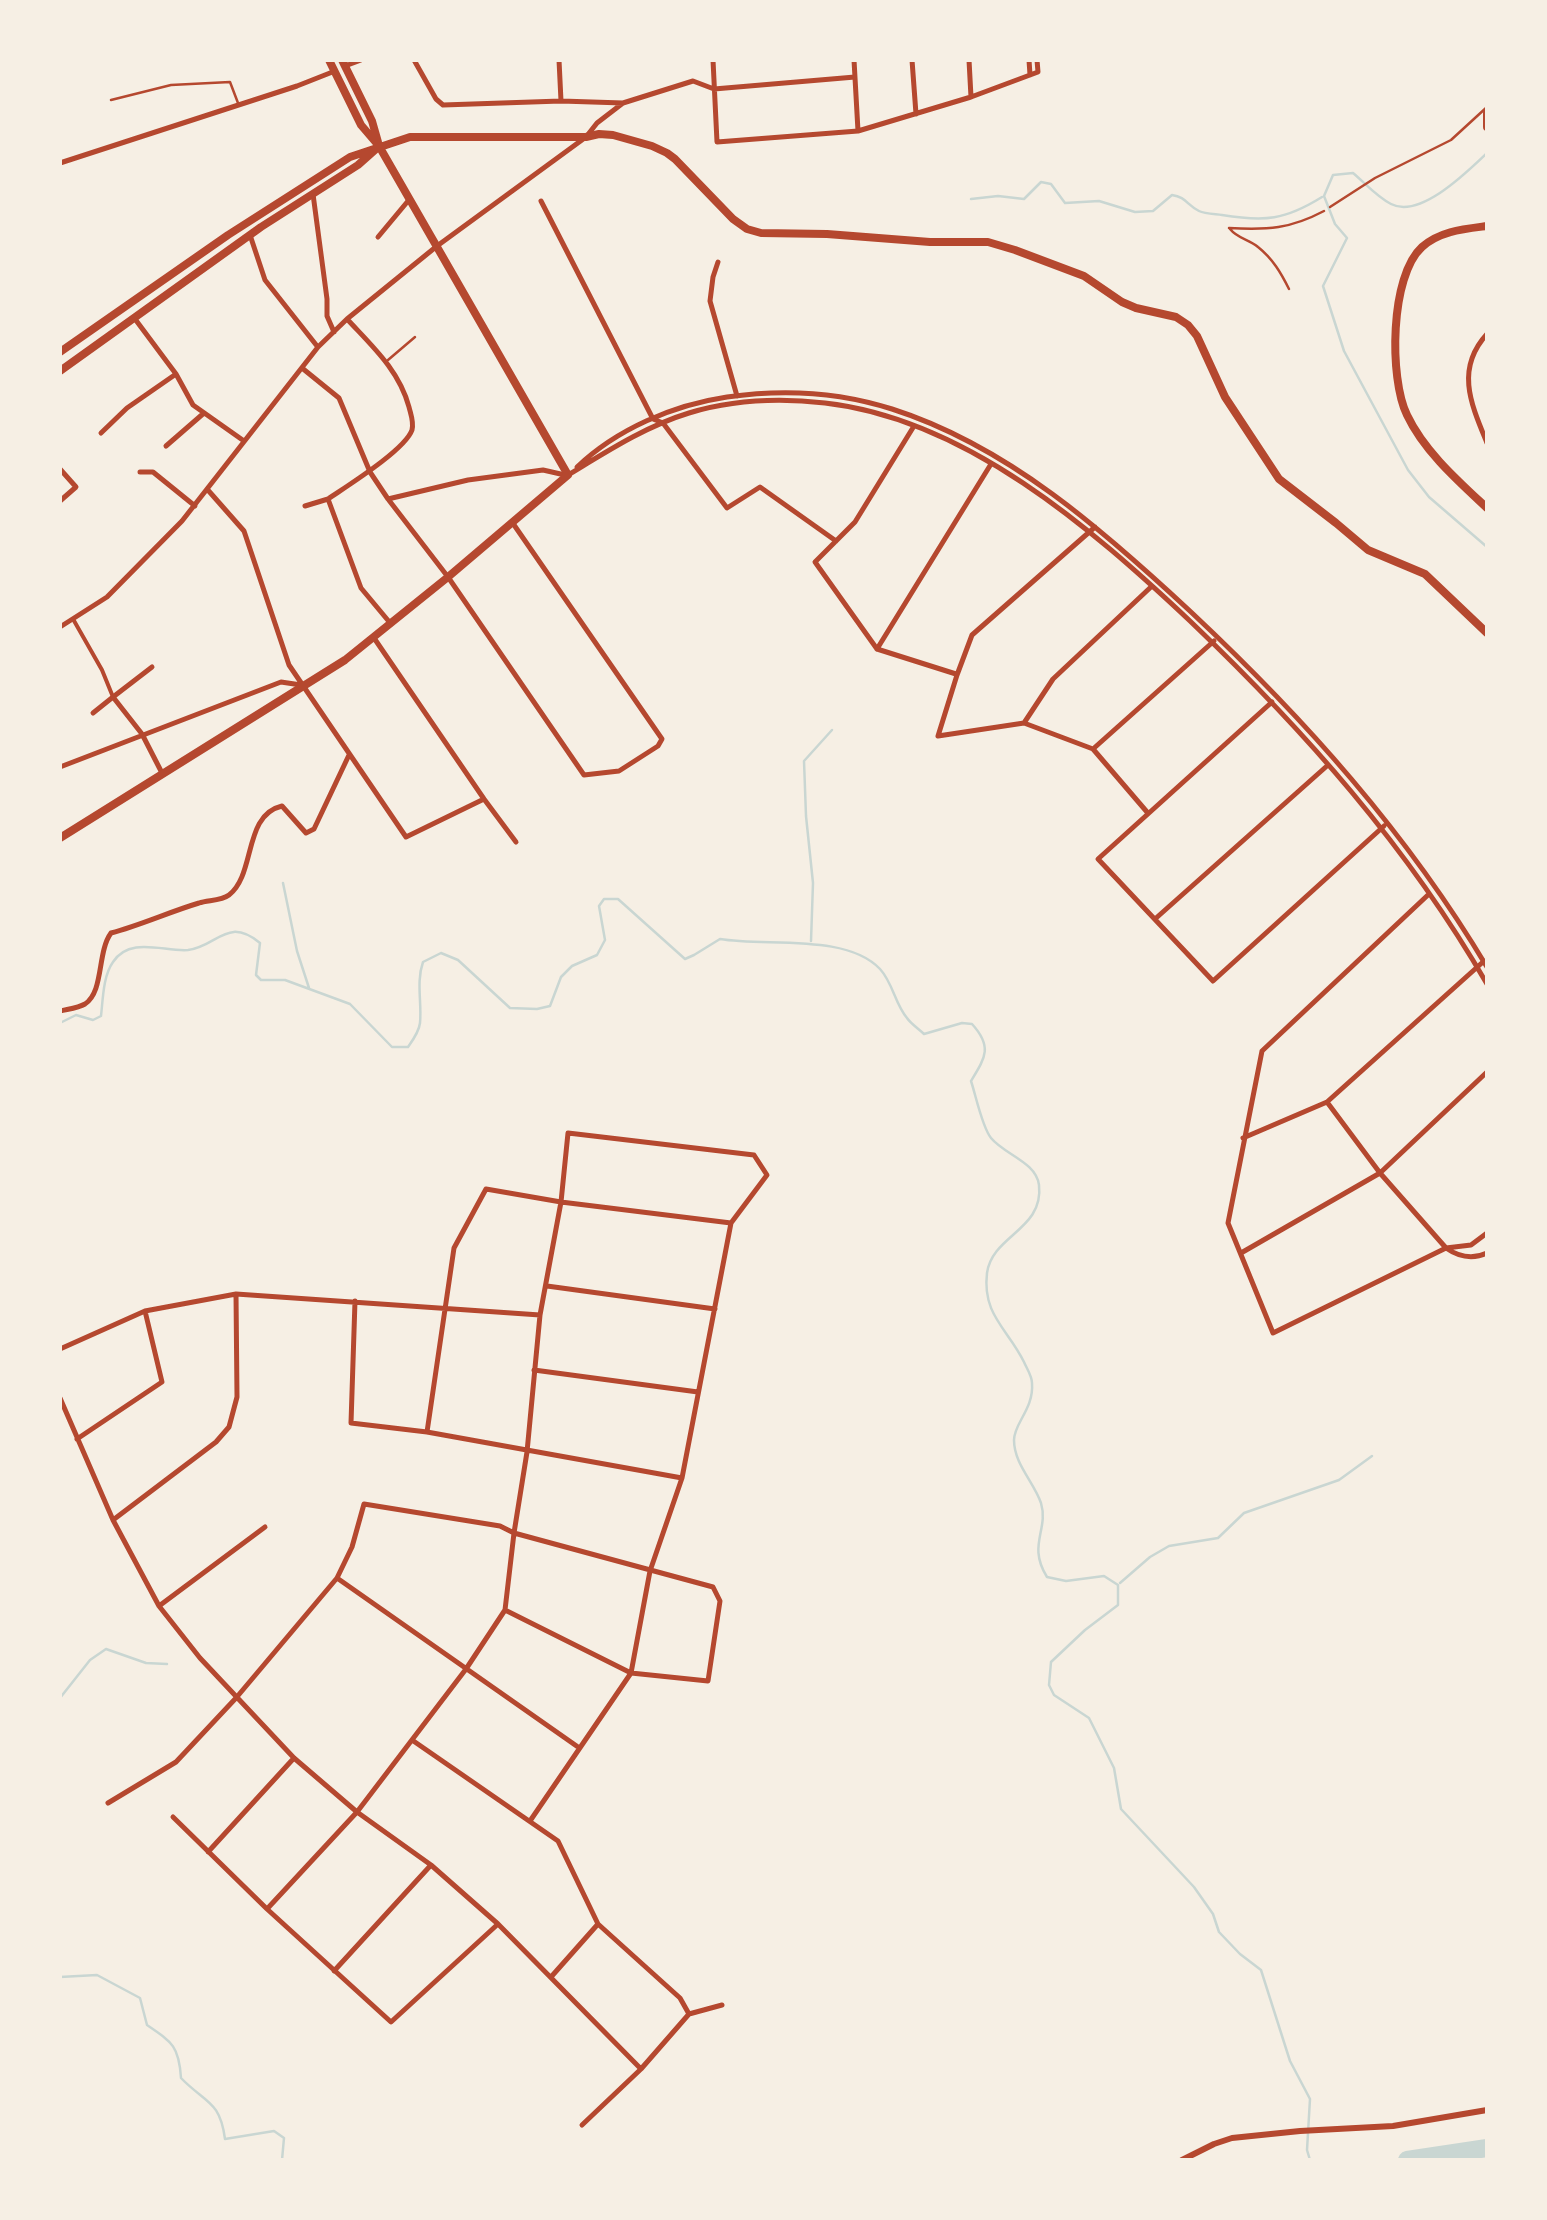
<!DOCTYPE html>
<style>
body{margin:0}
#map{position:relative;width:1547px;height:2220px;overflow:hidden;background:#f6efe4;font-family:Barlow,sans-serif}
canvas{display:block}
.frame{position:absolute;inset:0;border:62px solid #f6efe4;pointer-events:none}
</style>
<div id="map">
<canvas width="1547" height="2220"></canvas>
<div class="frame"></div>
</div>
<script>
const ctx = document.querySelector('canvas').getContext('2d');
ctx.lineJoin = 'round';
function stroke(path, color, width, dash) { ctx.strokeStyle = color; ctx.lineWidth = width; ctx.lineCap = dash ? 'butt' : 'round'; ctx.setLineDash(dash || []); ctx.stroke(path); }
stroke(new Path2D(`
 M1487,153C1467,172 1420,219 1391,204C1377,197 1365,183 1353,173L1333,175L1324,196L1335,224L1347,238L1323,286L1344,351L1408,470L1429,497L1487,547
 M971,199L998,196L1024,199L1041,182L1051,184L1065,203L1099,201L1135,212L1153,211L1172,195C1186,197 1187,205 1199,211C1205,214 1215,214 1222,215C1265,222 1285,220 1322,197
 M283,883L297,951L309,988
 M811,941L813,883L806,816L804,761L832,730
 M60,1023L76,1015L93,1020L101,1016C103,999 103,976 113,962C130,936 164,952 188,950C218,946 227,916 260,943L256,975L261,980H285L350,1004L392,1047H408C413,1040 419,1032 420,1023C422,1003 416,982 423,962L441,953L458,960L510,1008L537,1009L550,1006L561,977L572,966L597,955L605,940L599,906L604,899H618L685,959L694,955L720,939C766,947 846,933 880,969C893,983 895,1004 907,1018C911,1024 919,1029 924,1034L962,1023L972,1024C993,1047 985,1058 971,1081C976,1096 982,1127 991,1138C1005,1155 1036,1162 1039,1185C1044,1230 992,1235 987,1273C982,1315 1008,1329 1024,1362C1027,1369 1032,1376 1032,1383C1034,1409 1014,1423 1014,1440C1014,1464 1034,1482 1041,1503C1049,1530 1027,1545 1047,1577L1066,1581L1104,1576L1118,1585V1605L1085,1630L1051,1662L1049,1685L1054,1695L1089,1718L1114,1768L1121,1809L1194,1887L1213,1914L1219,1932L1240,1954L1261,1970L1290,2061L1310,2099L1307,2150L1310,2160
 M1120,1583L1150,1557L1169,1546L1218,1538L1244,1513L1339,1480L1372,1456
 M60,1698L90,1660L106,1649L146,1663L167,1664
 M60,1977L97,1975L140,1998L147,2025C172,2042 179,2046 181,2078C205,2103 220,2100 225,2139L274,2131L284,2138L282,2160`), '#c9d6d2', 2.5);
stroke(new Path2D(`
 M1407,2160L1487,2148`), '#c9d6d2', 18);
stroke(new Path2D(`
 M111,100L171,85L230,82L238,103
 M1330,207L1375,178L1451,140L1487,107
 M1229,228C1268,230 1290,229 1324,211
 M1230,229C1238,239 1249,239 1258,247C1273,259 1281,273 1289,289
 M388,360L415,337`), '#b5482f', 2.5);
stroke(new Path2D(`
 M73,619L102,670L113,697`), '#b5482f', 4);
stroke(new Path2D(`
 M414,60L436,99L443,105L561,101L623,103L693,81L714,89L855,77
 M559,60L561,101
 M713,60L717,142L858,131L971,97L1030,75
 M854,60L858,131
 M912,60L916,114
 M969,60L971,97
 M1029,60L1030,75
 M345,66L361,60
 M1030,75L1038,72L1037,60
 M60,163L297,86L335,71
 M313,194L327,299V316L334,332
 M541,201L653,419L663,423L727,508L760,487L836,541
 M250,235L265,280L317,346
 M378,237L408,201
 M718,262L713,277L710,301L737,396
 M135,319L176,374L193,405L244,441
 M1487,334C1455,369 1471,404 1487,443
 M302,368L339,398L370,472L388,499L448,577L584,775L619,771L658,746L662,739L512,522
 M914,426L855,522L815,562L877,649L956,674
 M101,433L127,408L176,374
 M166,446L204,413
 M577,467C617,429 673,405 727,397C782,389 839,392 892,409C1008,446 1104,531 1191,612C1304,718 1407,833 1487,967
 M60,469L76,487L60,501
 M140,472H153L195,506
 M568,475C606,452 646,426 689,413C732,400 781,398 825,403C966,419 1091,528 1190,621C1304,730 1408,847 1487,984
 M207,489L244,531L289,665L406,837L484,799
 M328,499C347,486 405,450 412,430C414,422 411,415 409,407C399,370 372,346 347,319
 M388,499L468,480L543,470L565,475
 M305,506L328,499L361,588L391,624
 M1095,527L972,635L957,675L938,736L1024,723L1053,679L1152,586
 M60,627L107,597L182,521L318,347L347,319L437,246L586,137L597,123L623,103
 M374,638L484,799L516,842
 M877,649L991,464
 M113,697L152,667
 M1272,702L1098,859L1213,981L1384,826
 M93,713L113,697L142,734L162,773
 M1024,723L1093,749L1147,812
 M1093,749L1214,641
 M60,767L281,682L301,685
 M1429,894L1262,1051L1228,1223L1273,1333L1446,1248L1471,1245L1487,1233
 M1155,919L1328,765
 M60,1011C68,1009 78,1008 85,1004C104,992 97,952 111,933C141,925 169,912 199,903C208,900 221,901 229,895C256,874 243,815 282,806L306,833L314,829L349,755
 M1327,1102L1380,1173L1446,1248C1459,1257 1472,1260 1487,1253
 M1243,1138L1327,1102L1484,961
 M1241,1253L1380,1173L1487,1072
 M547,1286L715,1309
 M355,1301L351,1423L427,1432L682,1478
 M60,1349L145,1311L236,1294L540,1315
 M534,1370L698,1392
 M60,1398L113,1520L159,1606L200,1658L294,1758L357,1812L431,1865L498,1924L641,2069
 M427,1432L454,1248L486,1189L561,1202L731,1223
 M77,1439L162,1382L145,1311
 M113,1520L216,1442L229,1427L237,1397L236,1294
 M337,1578L578,1747
 M159,1606L265,1527
 M412,1740L558,1841L598,1924L680,1998L689,2014
 M108,1803L176,1762L236,1698L337,1578L352,1547L364,1504L500,1526L514,1533L713,1587L720,1601L708,1681L631,1673L505,1610
 M173,1817L267,1909L391,2022L498,1924
 M208,1852L294,1758
 M267,1909L357,1812L466,1669L505,1610L514,1533L527,1452L540,1315L561,1202L568,1133L754,1155L767,1175L731,1223L682,1478L650,1571L631,1673L530,1821
 M334,1971L431,1865
 M551,1977L598,1924
 M582,2125L641,2069L689,2014L722,2005`), '#b5482f', 5);
stroke(new Path2D(`
 M1182,2160L1214,2144L1232,2138L1300,2131L1393,2126L1487,2110`), '#b5482f', 6);
stroke(new Path2D(`
 M342,60L372,121L378,142
 M1487,113V127
 M1487,226C1464,229 1440,231 1422,247C1390,276 1389,378 1407,415C1424,451 1458,481 1487,508
 M60,352L228,235L350,157L410,137H586L599,134L613,135L652,146L667,153L675,159L733,219L747,229L761,233L827,234L930,242H988L1015,250L1084,276L1122,302L1136,308L1176,317L1188,325L1197,336L1225,397L1279,479L1336,523L1368,550L1425,574L1487,633
 M60,371L261,227L358,165L376,149
 M60,838L345,660L448,577L568,475L379,146L361,125L329,60`), '#b5482f', 8);
</script>
